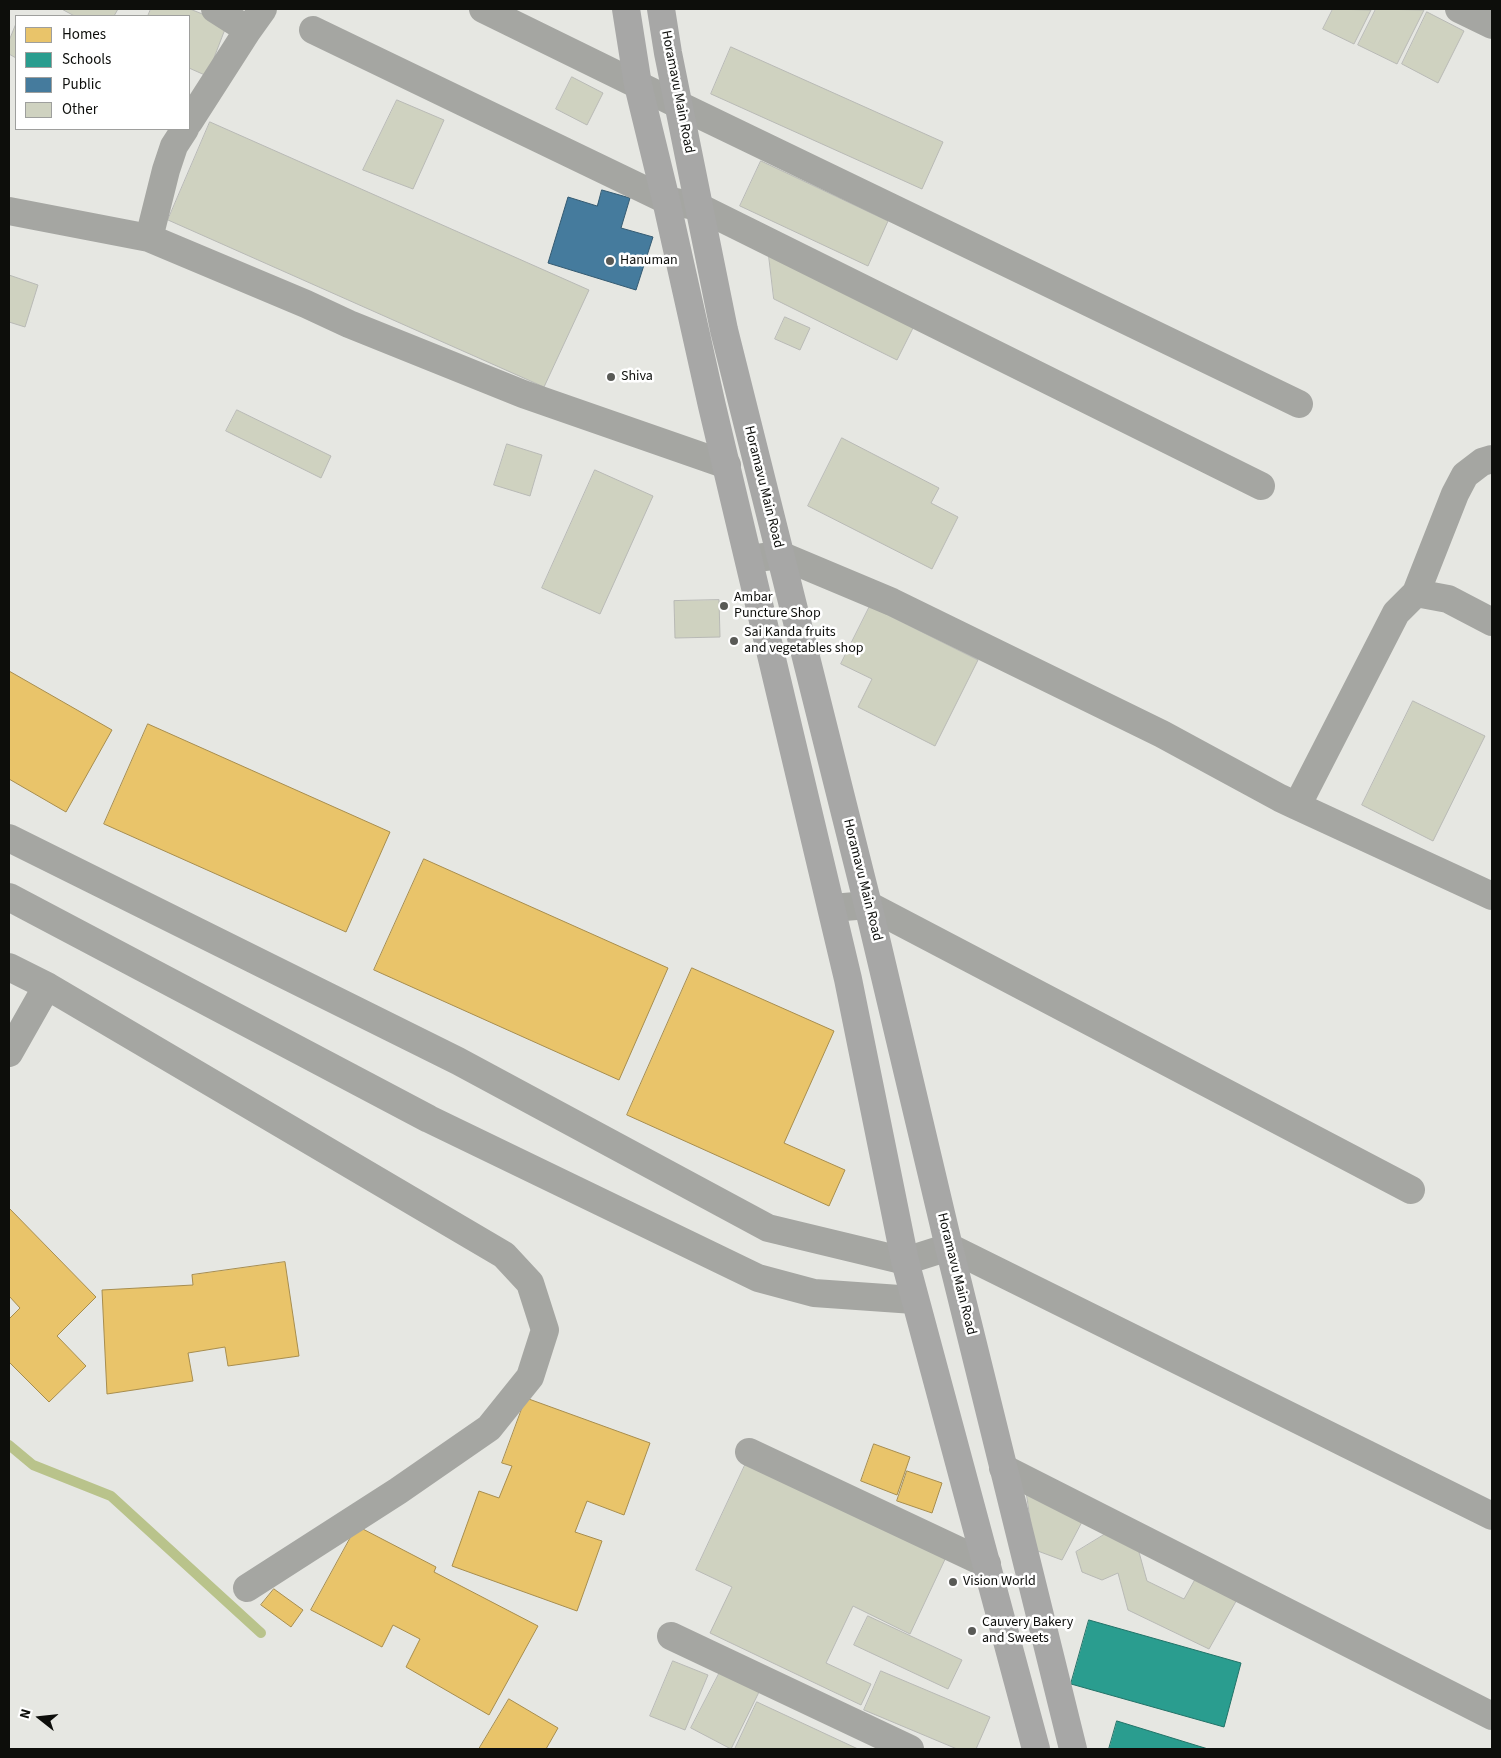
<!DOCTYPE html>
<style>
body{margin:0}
#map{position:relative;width:1501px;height:1758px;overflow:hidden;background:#e6e7e2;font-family:"Source Sans 3",sans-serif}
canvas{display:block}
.frame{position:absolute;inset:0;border:10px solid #0d0e0b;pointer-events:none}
.legend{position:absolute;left:15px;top:15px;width:175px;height:115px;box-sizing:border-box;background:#fff;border:1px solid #9e9f9d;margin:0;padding:6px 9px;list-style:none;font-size:15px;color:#0d0e0b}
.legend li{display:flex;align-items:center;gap:10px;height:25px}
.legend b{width:25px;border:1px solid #9e9f9d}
.north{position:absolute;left:15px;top:1693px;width:50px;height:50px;-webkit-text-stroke:4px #fff;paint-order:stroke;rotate:286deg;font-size:14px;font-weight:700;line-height:20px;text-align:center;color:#0d0e0b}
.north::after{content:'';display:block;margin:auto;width:18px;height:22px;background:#0d0e0b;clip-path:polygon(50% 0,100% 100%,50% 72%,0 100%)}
</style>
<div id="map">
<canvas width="1501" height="1758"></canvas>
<div class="frame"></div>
<ul class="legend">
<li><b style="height:14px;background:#e9c46a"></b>Homes</li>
<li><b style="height:14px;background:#2a9d8f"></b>Schools</li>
<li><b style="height:14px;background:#457b9d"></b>Public</li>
<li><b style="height:14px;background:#cfd2c0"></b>Other</li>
</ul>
<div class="north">N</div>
</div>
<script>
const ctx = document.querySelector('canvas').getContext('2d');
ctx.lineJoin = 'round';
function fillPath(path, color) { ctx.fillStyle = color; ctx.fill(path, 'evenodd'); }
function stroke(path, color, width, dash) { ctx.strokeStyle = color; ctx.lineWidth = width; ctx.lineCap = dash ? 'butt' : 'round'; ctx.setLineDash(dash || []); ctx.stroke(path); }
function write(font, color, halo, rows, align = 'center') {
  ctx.font = font + ' "Source Sans 3",sans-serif'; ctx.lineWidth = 5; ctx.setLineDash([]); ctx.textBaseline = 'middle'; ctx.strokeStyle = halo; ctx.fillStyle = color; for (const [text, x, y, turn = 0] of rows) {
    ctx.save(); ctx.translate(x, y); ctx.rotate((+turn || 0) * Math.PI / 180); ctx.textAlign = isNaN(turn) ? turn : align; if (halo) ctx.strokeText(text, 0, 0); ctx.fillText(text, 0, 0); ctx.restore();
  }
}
const homes = new Path2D(`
 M9,671L112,730L66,812L9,779Z
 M148,724L390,832L346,932L104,824Z
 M424,859L668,968L619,1080L374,970Z
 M692,968L834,1031L784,1143L845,1170L829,1206L627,1115Z
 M9,1208L96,1297L57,1336L86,1366L49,1402L9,1362V1319L20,1308L9,1296Z
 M285,1262L299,1356L228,1366L225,1347L188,1353L193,1381L107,1394L102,1290L193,1285L192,1275Z
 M526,1398L650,1443L624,1515L587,1501L575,1532L602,1541L577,1611L452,1566L479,1491L499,1498L512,1466L502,1463Z
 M874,1444L910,1457L897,1495L861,1481Z
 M907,1471L942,1483L932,1513L897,1501Z
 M357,1526L436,1567L434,1572L538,1626L489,1715L406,1667L420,1639L393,1625L382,1647L311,1610Z
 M274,1589L303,1610L291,1627L261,1605Z
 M509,1699L558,1728L546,1749H479Z`);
fillPath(homes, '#e9c46a');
stroke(homes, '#a78d4e', 1);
const schools = new Path2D(`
 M1089,1620L1241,1663L1224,1727L1071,1684Z
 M1117,1721L1208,1749H1109Z`);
fillPath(schools, '#2a9d8f');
stroke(schools, '#217267', 1);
const public = new Path2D(`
 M602,190L630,198L621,228L653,237L636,290L548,263L568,197L597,206Z`);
fillPath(public, '#457b9d');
stroke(public, '#345a71', 1);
stroke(new Path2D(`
 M9,1445L33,1465L111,1496L261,1633`), '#b9c38b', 10);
const building = new Path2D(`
 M62,9H118L114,16H75Z
 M151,9H190L227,24L207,76L189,68V16H148Z
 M1333,9L1371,10L1354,44L1323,29Z
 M1376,9L1424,10L1397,64L1358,45Z
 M1427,12L1464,31L1438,83L1402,64Z
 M16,24V58L9,54V41Z
 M731,47L943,142L922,189L711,94Z
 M572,77L603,93L587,125L556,109Z
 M397,100L444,120L413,189L363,170Z
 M210,122L589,290L544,387L168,220Z
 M761,161L888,221L868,266L740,206Z
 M768,248L916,322L897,360L774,299Z
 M9,275L38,285L25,327L9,322Z
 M785,317L810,328L800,350L775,339Z
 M237,410L331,456L321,478L226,431Z
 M842,438L939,488L931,503L958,517L932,569L808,506Z
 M507,444L542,455L530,496L494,485Z
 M595,470L653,496L600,614L542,588Z
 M719,600L720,637L675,638L674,601Z
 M870,606L978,660L935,746L858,707L872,679L841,664Z
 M1413,701L1485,736L1433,841L1362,805Z
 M747,1461L947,1555L910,1634L853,1606L826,1663L871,1684L861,1705L710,1633L732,1587L696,1570Z
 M1026,1489L1084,1518L1062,1560L1035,1550Z
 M1107,1533L1137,1545L1147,1581L1184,1599L1198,1574L1239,1596L1209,1649L1128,1610L1118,1573L1102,1580L1082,1572L1076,1552Z
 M868,1616L962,1660L948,1689L854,1645Z
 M673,1661L708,1675L685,1730L650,1716Z
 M881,1671L990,1717L976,1749H957L864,1710Z
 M720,1672L759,1692L731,1749L691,1728Z
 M757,1702L858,1749H735Z`);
fillPath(building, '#cfd2c0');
stroke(building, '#b8b9b5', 1);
stroke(new Path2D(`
 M215,9L248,30L263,9
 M483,9L679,105L1299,404
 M1459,9L1492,25
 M313,30L666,200L699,207L1261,486
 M189,122L248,30
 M185,129L174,146L166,170L149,238L306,304L349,324L523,394L727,465
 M9,211L149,238
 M749,559L780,555L892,602L1162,734L1280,798L1297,806L1396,613L1416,593L1448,599L1492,622
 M1416,593L1455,494L1465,475L1482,462L1492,459
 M1297,806L1492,896
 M9,838L458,1061L768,1228L905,1261L949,1247L1492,1516
 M9,897L429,1119L758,1278L814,1293L914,1300
 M832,908L868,905L1411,1190
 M9,967L47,986L504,1255L530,1283L545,1330L530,1377L489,1428L398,1491L247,1588
 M9,1053L47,986
 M749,1452L987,1564
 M1003,1468L1492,1716
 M671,1636L910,1749`), '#a5a6a2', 28);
stroke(new Path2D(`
 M626,9L638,85L666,200L712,406L848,979L905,1261L1036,1749
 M661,9L668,53L724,330L868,905L949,1247L1073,1749`), '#a7a7a6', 28);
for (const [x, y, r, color] of [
 [610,261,5,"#595a56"],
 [611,377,5,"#595a56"],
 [724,606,5,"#595a56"],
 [734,641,5,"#595a56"],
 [953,1582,5,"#595a56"],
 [972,1631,5,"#595a56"]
]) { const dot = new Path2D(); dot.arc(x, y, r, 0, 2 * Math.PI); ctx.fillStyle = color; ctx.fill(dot); stroke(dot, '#fff', 2); }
write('14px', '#0d0e0b', '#fff', [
 ["Horamavu Main Road",677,92,79],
 ["Horamavu Main Road",763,487,76],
 ["Horamavu Main Road",862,880,76],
 ["Horamavu Main Road",956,1274,76]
]);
write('14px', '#0d0e0b', '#fff', [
 ["Hanuman",620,261],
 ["Shiva",621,377],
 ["Ambar",734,598],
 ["Puncture Shop",734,614],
 ["Sai Kanda fruits",744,633],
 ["and vegetables shop",744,649],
 ["Vision World",963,1582],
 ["Cauvery Bakery",982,1623],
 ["and Sweets",982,1639]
], 'left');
</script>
